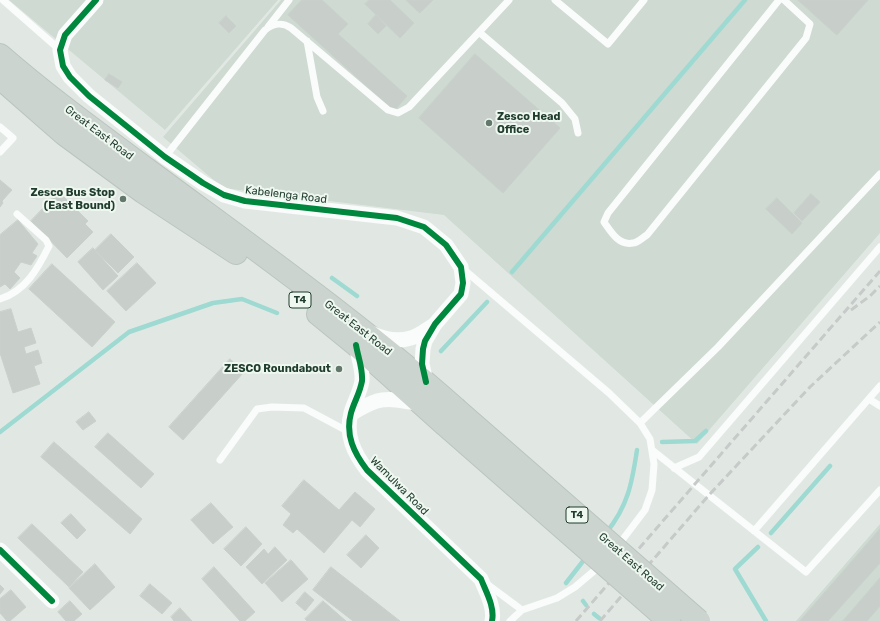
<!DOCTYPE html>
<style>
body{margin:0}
canvas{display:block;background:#e1e8e3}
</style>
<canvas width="880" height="621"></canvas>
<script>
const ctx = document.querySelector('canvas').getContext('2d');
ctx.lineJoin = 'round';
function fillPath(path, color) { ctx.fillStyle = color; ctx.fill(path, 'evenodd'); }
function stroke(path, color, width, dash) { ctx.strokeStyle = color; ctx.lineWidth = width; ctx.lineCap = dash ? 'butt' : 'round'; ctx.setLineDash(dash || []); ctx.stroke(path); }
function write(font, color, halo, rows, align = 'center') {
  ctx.font = font + ' Rubik,sans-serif'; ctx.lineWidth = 4; ctx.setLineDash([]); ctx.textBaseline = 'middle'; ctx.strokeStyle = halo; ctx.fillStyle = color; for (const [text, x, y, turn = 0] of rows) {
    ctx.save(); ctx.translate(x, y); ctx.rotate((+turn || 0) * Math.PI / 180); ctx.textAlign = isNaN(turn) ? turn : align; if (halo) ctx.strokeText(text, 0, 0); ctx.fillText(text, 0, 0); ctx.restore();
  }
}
fillPath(new Path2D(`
 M9,0H278L165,130Z
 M281,0H880V233L697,444L444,215L223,188L163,137Z
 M880,524V621H796Z`), '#cedad2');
stroke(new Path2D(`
 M512,272L745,0
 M332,278L357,296
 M441,351L487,302
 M0,432L129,332L213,303L242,299L277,313
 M662,442L695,441L706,431
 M606,533C628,506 632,483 637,450
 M771,533L830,466
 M758,547L735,569L766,621
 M566,583L587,556
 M583,601L586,605
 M594,614L599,618`), '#9edad2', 4.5);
const building = new Path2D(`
 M302,0H322L348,24L338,34L407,96L394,111L288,15Z
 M369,0H390L414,23L400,38L365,4Z
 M406,0H433L420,13Z
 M798,0H868L837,35Z
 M376,15L386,26L378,34L368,24Z
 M226,16L236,26L229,33L219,23Z
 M475,54L560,128L503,193L419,118Z
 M109,74L122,82L118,88L105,80Z
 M0,180L12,190L2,201L3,203L0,207Z
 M59,192L88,221L85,224L93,232L67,258L31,221Z
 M811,194L820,202L802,221L794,213Z
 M777,198L802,223L792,234L766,209Z
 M18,220L38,244L32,253L37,256L31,265L21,262L14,272L20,278L10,289L5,284L0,287V235Z
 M111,234L134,257L118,273L95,250Z
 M93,248L118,276L103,290L78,262Z
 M137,263L156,283L126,311L107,291Z
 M52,264L115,322L92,347L29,289Z
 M11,309L18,332L31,328L36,343L24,347L26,354L38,350L42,363L34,366L40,384L13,393L0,353V312Z
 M230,359L244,372L183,440L169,427Z
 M89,412L96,421L83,430L76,422Z
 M108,433L154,474L141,488L95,447Z
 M54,442L142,519L130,534L41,457Z
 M304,480L339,510L355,492L375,509L360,527L352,520L324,553L297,529L293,533L283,525L291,514L282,506Z
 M211,503L233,527L213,544L191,520Z
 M71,514L86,530L77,539L61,523Z
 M32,524L83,572L69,587L18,538Z
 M246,527L262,544L241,566L224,549Z
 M880,529V563L828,621H800Z
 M366,535L379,548L361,568L347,555Z
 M275,547L287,560L262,584L246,567L264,549L268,554Z
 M291,560L308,579L282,602L265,583Z
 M95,564L115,587L90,610L69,588Z
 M214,567L255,612L245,621H240L202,579Z
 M331,567L400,621H353L313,590Z
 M880,578V606L867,621H843Z
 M150,584L172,603L162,614L140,596Z
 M0,585L4,589L0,594Z
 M11,590L26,607L10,621H7L0,613V599Z
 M305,592L314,600L305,611L296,603Z
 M70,601L82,614L74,621H66L58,612Z
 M323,601L346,621H307L305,619Z
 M180,608L192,621H174L171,617Z`);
fillPath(building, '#c8cfcb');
stroke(building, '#cad1cc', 1);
const primary = new Path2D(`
 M0,55C47,96 98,133 148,170C252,247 358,322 455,408
 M0,78L64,134L143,192L236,253
 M318,314L356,345L444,424`);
stroke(primary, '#bbc5bf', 24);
stroke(new Path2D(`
 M3,0L60,50
 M555,0L608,44L644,0
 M779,0L608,213L604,222C611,232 619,246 633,243C638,243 643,237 647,235L806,38L810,24L784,0
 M268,27L289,0
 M479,32L562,103L575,119L578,133
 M307,41L317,97L323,111
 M0,127L13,138L0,152
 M165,157L265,30C274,23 282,22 291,28L388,110L398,113L409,107L509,0
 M462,268L609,393L640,423L650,439L654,464L652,490L645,510L617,547
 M0,299C26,291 38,268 49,246L46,240L17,214
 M869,399L880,406
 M640,423L718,347L880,174
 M652,450L806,572L880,490
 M220,460L257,409L272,407L304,408L349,432
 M674,468L699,457L880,247
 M754,531L880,386
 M487,584L522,610L557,598L575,587L601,565
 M510,621L522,610`), '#fafcfb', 7);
stroke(new Path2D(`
 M96,0L65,35L60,50L63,66L70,77L89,96L165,157L203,183L224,195L245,201L397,218L424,227L446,245L461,267L463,283L461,294L435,324L425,341L423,349L422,364L426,382
 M371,333C383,339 397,342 411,338C419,336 427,329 434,325
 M356,345C358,357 363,369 362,381C360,393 354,402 351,413C345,435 354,453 367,470L481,579C486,592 495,607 492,621
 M351,414C359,409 368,404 377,401C391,397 407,402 422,404
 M0,550L52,601`), '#fafcfb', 15);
stroke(primary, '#ccd4cf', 22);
stroke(new Path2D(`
 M851,310L870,296L880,286
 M576,621L880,271
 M600,621L709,495L810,387L880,322`), '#c6cac8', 3, [8, 4]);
const primaryBridge = new Path2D(`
 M455,408L699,621
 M444,424L669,621`);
stroke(primaryBridge, '#bbc5bf', 24, []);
stroke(primaryBridge, '#ccd4cf', 22);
stroke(new Path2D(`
 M96,0L65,35L60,50L63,66L70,77L89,96L165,157L203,183L224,195L245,201L397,218L424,227L446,245L461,267L463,283L461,294L435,324L425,341L423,349L422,364L426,382
 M356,345C358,357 363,369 362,381C360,393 354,402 351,413C345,435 354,453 367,470L481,579C486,592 495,607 492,621
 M0,550L52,601`), '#00873e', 6);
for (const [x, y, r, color] of [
 [489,123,4,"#63786c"],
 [123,199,4,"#63786c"],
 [339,369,4,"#63786c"]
]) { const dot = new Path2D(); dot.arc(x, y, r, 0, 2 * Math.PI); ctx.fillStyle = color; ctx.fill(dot); stroke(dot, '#eff7f1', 1.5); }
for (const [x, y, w] of [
 [300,300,22],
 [577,515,22]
]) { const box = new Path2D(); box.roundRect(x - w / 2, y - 8, w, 16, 3); ctx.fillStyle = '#eff7f1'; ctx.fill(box); stroke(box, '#1f3c2c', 1); }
write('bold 10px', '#1f3c2c', null, [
 ["T4",300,300],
 ["T4",577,515]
]);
write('bold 11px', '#1f3c2c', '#eff7f1', [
 ["Zesco Head",497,117,"left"],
 ["Office",497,130,"left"],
 ["Zesco Bus Stop",115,193],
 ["(East Bound)",115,206],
 ["ZESCO Roundabout",331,369]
], 'right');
write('11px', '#1f3c2c', '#eff7f1', [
 ["Great East Road",99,133,37],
 ["Kabelenga Road",286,195,7],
 ["Great East Road",358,328,38],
 ["Wamulwa Road",399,486,45],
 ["Great East Road",631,562,41]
]);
</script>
